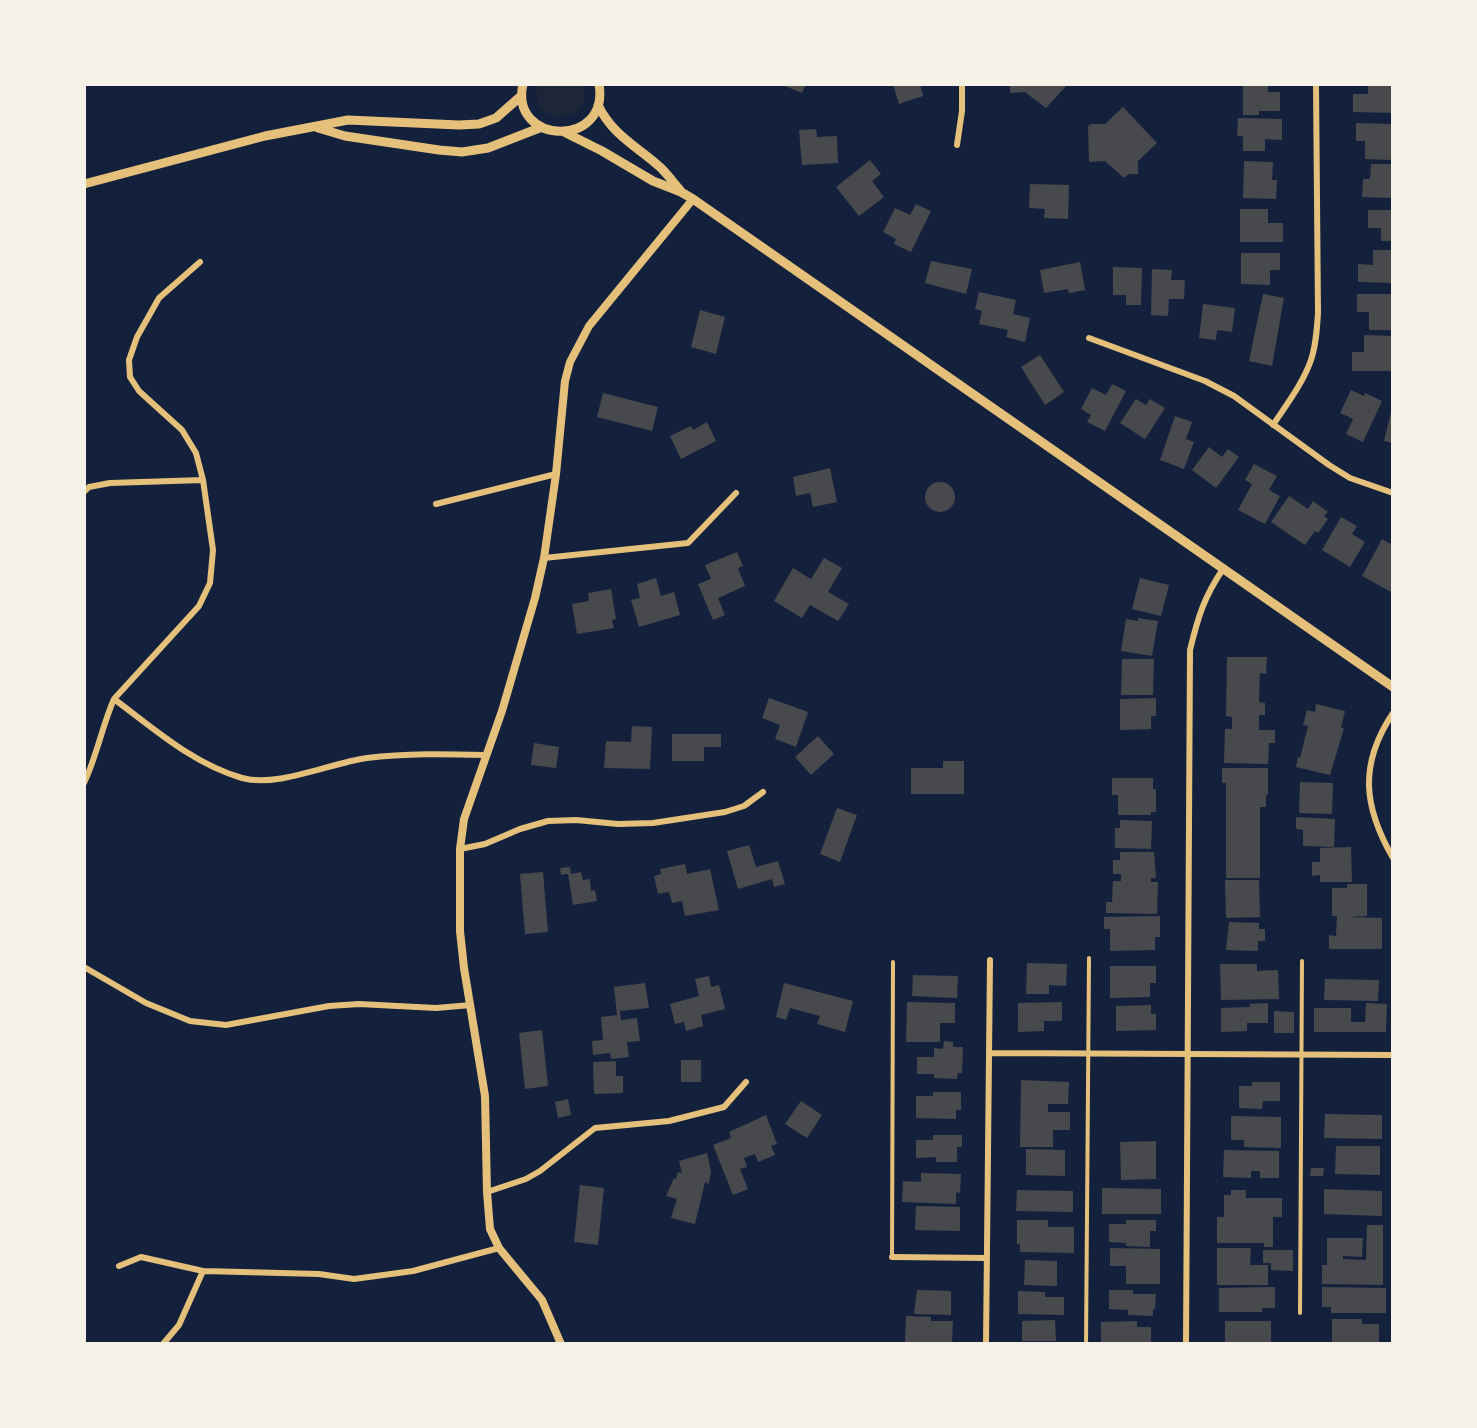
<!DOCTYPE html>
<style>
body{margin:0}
#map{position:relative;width:1477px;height:1428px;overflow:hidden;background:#14213d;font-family:Barlow,sans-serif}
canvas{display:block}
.frame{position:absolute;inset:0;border:86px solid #f6f1e7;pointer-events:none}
</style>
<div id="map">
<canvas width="1477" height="1428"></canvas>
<div class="frame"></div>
</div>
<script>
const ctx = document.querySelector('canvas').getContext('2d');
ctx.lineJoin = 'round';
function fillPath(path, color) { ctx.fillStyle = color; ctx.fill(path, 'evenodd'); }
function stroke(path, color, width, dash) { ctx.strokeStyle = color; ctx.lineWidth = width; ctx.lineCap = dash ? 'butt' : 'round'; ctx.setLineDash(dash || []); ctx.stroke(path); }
fillPath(new Path2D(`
 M538,84H583C595,128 526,128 538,84Z`), '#1d2539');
fillPath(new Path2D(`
 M780,84H806L802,93Z
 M893,84H920L923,96L899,104Z
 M1010,84H1068L1046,108L1025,92L1010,93Z
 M1243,84H1268V92H1280V111H1259V115H1243Z
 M1368,84H1393V113L1353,112V94H1368Z
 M1123,107L1157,143L1138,161V174H1129L1124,178L1105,161L1089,162L1088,126L1091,124H1105Z
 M1238,118L1282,119V140L1265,139V151H1243V136H1237Z
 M1356,123L1393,124L1392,160L1365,159V141H1356Z
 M816,129L817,137L837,136L838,163L802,165L799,130Z
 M870,160L881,174L872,181L884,197L859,216L836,187Z
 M1244,161L1273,162L1272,180H1277L1276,199L1243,198Z
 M1371,164H1393V198L1362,197L1363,179H1370Z
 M1030,184L1069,185L1068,219L1044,218L1045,209L1029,208Z
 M916,204L931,211L911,252L894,244L896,239L883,232L895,208L910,215Z
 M1240,209H1268V223H1283V242H1240Z
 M1368,210H1393V241H1381V228H1368Z
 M1373,250H1393V283L1358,282V264L1373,265Z
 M1241,253H1280V270H1270V285L1241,284Z
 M931,261L972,269L966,294L925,283Z
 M1080,262L1085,290L1069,293L1068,289L1044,293L1040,270Z
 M1113,267L1142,268L1141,305H1126V295H1113Z
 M1152,269L1172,270L1171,280H1185L1184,299H1169L1168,316L1151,315Z
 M979,292L1016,300L1013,314L1030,318L1025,342L1006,337L1008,330L979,324L982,311L975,309Z
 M1263,294L1284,298L1272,366L1249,361Z
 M1357,294H1393V330H1369V312H1357Z
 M1203,304L1235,308L1232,332L1217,330L1216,340L1199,338Z
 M700,310L725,317L716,354L691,347Z
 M1364,335L1393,336V371H1352V352H1364Z
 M1040,355L1064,392L1045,405L1021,367Z
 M1112,384L1126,391L1105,431L1087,422L1091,415L1081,409L1092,388L1106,395Z
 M1351,390L1364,396L1365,393L1382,401L1363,442L1346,434L1353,419L1340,413Z
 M603,393L658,407L652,431L597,417Z
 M1136,399L1146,405L1150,399L1165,408L1145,439L1120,423Z
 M1391,412L1393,413V443L1384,441Z
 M1175,416L1192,422L1186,439L1194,442L1184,469L1160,460Z
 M707,422L716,441L681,459L670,436L691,426L693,430Z
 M1209,447L1222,457L1228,449L1239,457L1216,488L1192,470Z
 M1254,464L1277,476L1269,490L1280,496L1265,524L1238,510L1252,484L1245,480Z
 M830,468L837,502L813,507L810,493L796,496L793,477Z
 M925 497a15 15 0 1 1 30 0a15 15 0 1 1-30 0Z
 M1289,496L1308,509L1313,501L1328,512L1324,516L1328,519L1318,533L1315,531L1305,545L1271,522Z
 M1341,517L1357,526L1352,534L1365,542L1350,567L1322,550Z
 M1382,539L1393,545V593L1362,576Z
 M737,552L743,566L738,568L745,586L718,598L725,615L713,620L698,584L711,579L705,565Z
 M824,558L842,568L828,592L849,604L838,621L810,605L802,618L774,601L793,568L811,579Z
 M656,578L661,596L674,592L680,615L639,627L631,600L640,598L637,584Z
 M1140,578L1169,585L1161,616L1132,609Z
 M611,589L616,619L612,620L614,628L577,634L572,604L589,601L588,593Z
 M1138,618L1158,621L1152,656L1121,651L1126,619L1138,621Z
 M1227,657H1267L1266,674L1260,673L1259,702L1265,703V715H1259V730H1275V743H1269L1268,764L1224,763L1225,729H1232V717L1226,716Z
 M1122,659H1154L1153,695H1121Z
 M769,698L808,712L796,747L775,739L780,725L762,718Z
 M1156,698V716H1151V729L1120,730V699Z
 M1316,704L1345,711L1341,728H1344L1330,775L1296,767L1298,757L1300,758L1308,726L1303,725L1307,710L1315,712Z
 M632,726L652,727L650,769L604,768L606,741L631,742Z
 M672,734H721V747H704V761H672Z
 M818,736L834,754L811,775L795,757Z
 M534,743L559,747L556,768L531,765Z
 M943,761H964V794H911V768H943Z
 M1222,768H1268V795H1266V807H1260V878H1226V783H1222Z
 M1112,778H1153V789H1156V812H1151V815H1118V795H1112Z
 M1300,782L1333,783L1332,814L1299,813Z
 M837,808L857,815L840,862L820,854Z
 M1296,817L1335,819L1334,847L1303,846V830L1296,829Z
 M1120,820L1152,821L1151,849L1115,848V828H1120Z
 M749,845L756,867L778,861L785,884L774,887L772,879L738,889L727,851Z
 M1351,847L1352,882H1320V875L1312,876V862H1320V848Z
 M1120,852H1154L1156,878H1151V882H1158L1157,914L1106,913V902H1112L1113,881H1121V874H1113V860H1120Z
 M685,864L687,874L710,869L719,910L685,916L682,901L672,903L669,892L658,894L654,876L661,874L660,869Z
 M570,867L571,874L581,872L583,880L590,879L591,891L595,890L597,901L573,905L568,874L561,875L560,868Z
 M543,872L548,932L525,934L520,874Z
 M1225,880H1259L1260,917L1226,918Z
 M1347,884H1367V916L1348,917L1382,918V949H1329V935L1336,936L1337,916H1332V888H1347Z
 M1160,916V937H1155V950L1110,951V929H1104V917Z
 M1229,922L1259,923V929H1265V941H1258V951L1226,950Z
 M1027,963L1067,964L1066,986L1049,985V994H1026Z
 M1220,964H1257V971L1278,970L1279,999L1221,1000Z
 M1110,966H1156V983H1150V997L1110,998Z
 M913,975L958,976L957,998L912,996Z
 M709,976L711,987L719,985L725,1009L701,1015L703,1026L686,1031L684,1022L675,1024L670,1004L699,996L695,979Z
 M1325,979L1379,980L1378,1001L1324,1000Z
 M645,983L649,1008L620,1011L621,1020L637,1018L640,1041L627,1042L629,1057L611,1059L610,1053L593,1055L592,1041L603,1040L601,1017L617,1015L614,987Z
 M784,983L853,1001L845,1032L817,1024L820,1016L790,1008L786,1020L776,1017Z
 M907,1002L955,1003V1023H940V1042H906Z
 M1062,1002V1021H1044V1031L1018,1032V1003Z
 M1268,1003V1023H1247V1031L1221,1032V1008L1250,1007V1004Z
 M1366,1003L1387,1004L1386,1032H1314V1008H1351V1022H1365Z
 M1151,1005V1014H1156V1030L1116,1031V1006Z
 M1274,1011L1294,1012V1033H1274Z
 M542,1030L548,1086L525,1089L519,1033Z
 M944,1041L953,1042V1047H963L962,1073H958L957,1079L934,1078V1074H917V1057H934V1048L943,1049Z
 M681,1060H701V1082H681Z
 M616,1061V1076H623V1093L594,1094L593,1062Z
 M1021,1080L1069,1082L1068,1104H1048V1112H1070V1130H1053V1147H1020Z
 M1252,1082H1280V1101H1263L1262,1109L1239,1108V1086H1252Z
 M933,1092H961V1110H956V1119L916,1118V1096H933Z
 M568,1099L571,1115L558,1118L555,1102Z
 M801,1101L822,1115L807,1138L785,1124Z
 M1325,1114L1382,1115V1139L1324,1138Z
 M766,1115L777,1144L771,1146L775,1155L758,1162L755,1154L744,1158L747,1167L740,1169L748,1189L733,1195L713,1145L731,1138L729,1132Z
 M1231,1116L1281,1117V1148L1244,1147V1140H1231Z
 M933,1135H962V1147H957V1162H936V1157L916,1158V1140H933Z
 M1156,1141V1179L1121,1180L1120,1142Z
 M1336,1146H1380V1175L1335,1174Z
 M1026,1149L1065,1150V1176L1026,1175Z
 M1224,1150L1279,1151V1178H1260V1171H1251V1178L1223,1177Z
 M707,1153L711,1171L709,1184L705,1182L695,1224L671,1218L677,1199L666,1196L674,1178L676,1179L678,1172L682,1173L679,1161Z
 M1311,1168H1324L1323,1176H1310Z
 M921,1173L961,1174L960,1193L956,1192V1204L902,1202L903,1181L921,1182Z
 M580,1185L604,1188L598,1245L574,1242Z
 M1102,1188L1161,1189V1214H1102Z
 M1324,1189L1382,1191V1216L1324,1214Z
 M1017,1190L1073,1191V1212L1016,1211Z
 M1231,1190H1246V1198H1282V1217H1273V1247H1264V1243H1217V1217H1224V1195H1231Z
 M916,1206L960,1207V1231L915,1230Z
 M1017,1220H1048V1227H1074V1253L1020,1252V1244H1017Z
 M1126,1220H1156V1231H1150V1247L1126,1246V1243L1109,1242V1224H1126Z
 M1367,1225H1383V1285L1322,1284V1265H1327V1238H1363L1362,1257L1343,1256V1259L1366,1260Z
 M1110,1248L1160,1249V1284H1126V1266H1110Z
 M1217,1248H1251L1250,1265H1268V1285H1217Z
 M1263,1250H1293V1271L1271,1270V1263H1263Z
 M1025,1260L1057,1261V1286L1024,1285Z
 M1275,1287V1308H1262V1312H1219V1288Z
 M1322,1287L1386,1288V1313H1331V1307H1322Z
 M917,1290L951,1291V1315L914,1314Z
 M1109,1290H1133V1294H1156L1155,1309H1153V1316L1128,1315V1310L1109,1309Z
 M1018,1291L1045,1292V1297H1064V1315L1018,1314Z
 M906,1316L931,1317V1321H953L952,1343L905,1342Z
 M1332,1319H1362V1324H1379V1344H1332Z
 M1055,1320L1056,1341H1022V1321Z
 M1137,1321V1327H1151V1344H1101V1322Z
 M1225,1321H1271V1344H1225Z`), '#48494c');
stroke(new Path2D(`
 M892,1257L893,962
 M1300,1313L1302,961
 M1086,1344L1089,958`), '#e5c07b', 4);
stroke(new Path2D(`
 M957,145L962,111V84
 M1089,338L1205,381L1234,396L1329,465L1350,478L1393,493
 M1273,425C1287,404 1303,383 1311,360C1316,345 1317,329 1318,313L1316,84
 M84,492L89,487L110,483L203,480
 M436,504L556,474
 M544,558L688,543L736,493
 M114,699C153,728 193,764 242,778C277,788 330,763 367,758C406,753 447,754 486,755
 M1393,713C1359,764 1363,806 1393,858
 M84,783C97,756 102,726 114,699L199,606L210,583L213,550L203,480L196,453L182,430L139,391L130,377L129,360L137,337L159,298L200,262
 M460,849L485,844L520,829L548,821L576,820L618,824L653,823L725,812L744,806L763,792
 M84,967L146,1003L190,1021L226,1025L329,1006L359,1004L436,1008L471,1005
 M989,1053L1393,1055
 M487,1192L526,1179L540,1171L595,1128L669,1121L724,1107L746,1082
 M892,1257L986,1258
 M119,1266L141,1257L203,1271L319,1274L354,1279L413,1271L499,1248
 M163,1344L179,1325L203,1271
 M986,1344L990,960
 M1186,1344L1190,650C1198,617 1204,597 1223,569`), '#e5c07b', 6);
stroke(new Path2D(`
 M561,1344L542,1300L499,1248L490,1229L487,1192L485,1096L464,968L460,931V849L464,819L502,711L535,598L544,558L556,474L565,381L570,362L589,326L693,199`), '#e5c07b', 8);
stroke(new Path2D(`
 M523,84C509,145 610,149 599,84
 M598,105C612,135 638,147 661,168C668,175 674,183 680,190
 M318,128L345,136L439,150L462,152L488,148L542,127
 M564,132L602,151L653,181L681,192L693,199L1393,687
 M84,184L265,136L348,120L459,125L479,124L496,118L521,96`), '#e5c07b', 9);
</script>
